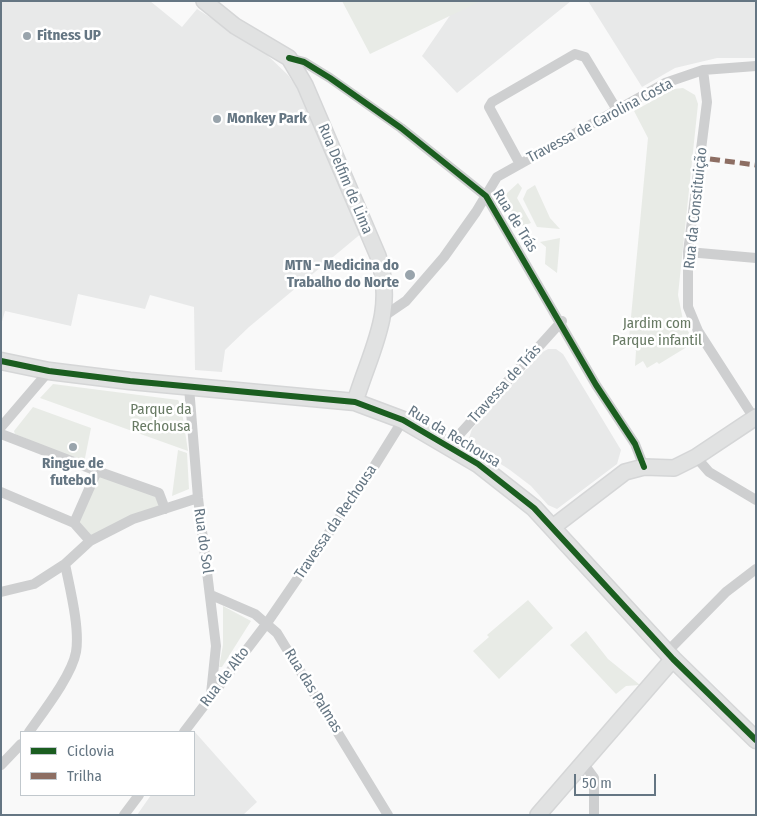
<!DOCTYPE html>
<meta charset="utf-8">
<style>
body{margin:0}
#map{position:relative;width:757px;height:816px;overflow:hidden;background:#f9f9f9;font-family:"Fira Sans Condensed",sans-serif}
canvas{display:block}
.frame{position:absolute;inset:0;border:2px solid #657683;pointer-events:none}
.legend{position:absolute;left:20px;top:731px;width:175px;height:65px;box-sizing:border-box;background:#fff;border:1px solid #c1c8cd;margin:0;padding:6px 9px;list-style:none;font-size:15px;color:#657683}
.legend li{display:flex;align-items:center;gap:10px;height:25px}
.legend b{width:25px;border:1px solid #c1c8cd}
.scale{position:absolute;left:574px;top:774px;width:82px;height:22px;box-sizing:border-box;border:2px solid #657683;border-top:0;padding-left:6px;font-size:15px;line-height:18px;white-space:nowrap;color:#657683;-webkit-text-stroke:4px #fff;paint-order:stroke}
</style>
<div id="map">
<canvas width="757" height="816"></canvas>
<div class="frame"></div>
<ul class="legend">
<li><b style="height:6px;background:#1b5e20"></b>Ciclovia</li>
<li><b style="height:6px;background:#8d6e63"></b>Trilha</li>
</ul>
<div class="scale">50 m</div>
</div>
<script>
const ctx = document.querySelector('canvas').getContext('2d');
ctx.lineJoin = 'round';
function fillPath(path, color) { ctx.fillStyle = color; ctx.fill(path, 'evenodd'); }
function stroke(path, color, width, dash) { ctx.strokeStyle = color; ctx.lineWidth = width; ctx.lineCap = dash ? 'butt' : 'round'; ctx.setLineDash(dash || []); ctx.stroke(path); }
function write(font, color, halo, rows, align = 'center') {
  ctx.font = font + ' "Fira Sans Condensed",sans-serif'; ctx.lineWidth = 5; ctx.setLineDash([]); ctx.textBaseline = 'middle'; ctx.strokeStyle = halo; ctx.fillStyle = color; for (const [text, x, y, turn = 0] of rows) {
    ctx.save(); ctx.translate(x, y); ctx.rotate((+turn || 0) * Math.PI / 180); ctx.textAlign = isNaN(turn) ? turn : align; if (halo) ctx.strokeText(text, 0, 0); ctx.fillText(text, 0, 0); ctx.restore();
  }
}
fillPath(new Path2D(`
 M1,1H150L182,27L197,9L263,51L288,75L301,93L363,232L249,327L225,350L222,372L195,370L194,307L150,295L145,309L78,294L71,326L5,311L1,325Z
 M460,1H571L457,93L422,56Z
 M588,1H756V58H717L675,68L642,87Z
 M548,349H556L563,354L621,450L617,464L557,509L548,505L531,486L510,470L473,446L469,438L472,429L541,353Z
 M194,731L257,802L243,815H137L151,795H194Z`), '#e8e9e9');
fillPath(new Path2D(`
 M342,1H481L370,54Z
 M683,88L695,95L698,104L678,295L684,325L695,342L659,364L657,362L647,368L643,361L635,366L636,351L629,338L648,138L634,111L674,89Z
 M518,183L522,188L517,198L531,223L522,226L517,220H515L505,201L506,194Z
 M535,185L550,218L560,229L537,227L523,199L527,190Z
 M560,238L557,273L545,264L546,247L540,242Z
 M53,384L178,400L181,405L188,451L40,398Z
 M33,407L91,428L84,463L15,434L14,431Z
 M178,450L187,453L189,489L172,496Z
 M98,474L158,495L162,507L90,539L76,523Z
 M528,600L553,628L499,679L473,651L489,637L487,635Z
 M223,606L251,621L222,667H219L223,645Z
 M586,631L608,659L640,685L626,686L616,694L570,645Z`), '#e8ebe6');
const secondary = new Path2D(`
 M204,1L235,26L289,58L305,85L378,256C396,312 371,349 355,402
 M553,527L625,472L644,467L674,468L696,457L756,417
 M538,815L673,659`);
const primary = new Path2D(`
 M1,361L49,371L130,381L355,402L403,420L478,464L534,508L673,659L756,740`);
stroke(secondary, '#d5d6d7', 18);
stroke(primary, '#d5d6d7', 19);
stroke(new Path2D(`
 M289,58L304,62L330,78L401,128L486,196L596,385L635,444L644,467
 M703,70L707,102L688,252V307L698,331L754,418
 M520,164L489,107L492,102L575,54L585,57L617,110
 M688,252L756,258
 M384,316L406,301L444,257L476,212L497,177L665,83L703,70L756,66
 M189,387L198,498L216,646L211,694
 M1,427L49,371
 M1,434L97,471
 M449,446L562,321
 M696,457L709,472L756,500
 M1,492L74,523L90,541
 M74,523L97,471L159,493L165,509
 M1,592L34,584L65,564L90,541L133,519L198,498
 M211,595L255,614L277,633L388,815
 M667,652L726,592L756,569
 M29,732C43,712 72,675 76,652C80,628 70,589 65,564
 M184,732L267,623L370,473L403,420
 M583,763L594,778V815
 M1,765L21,744
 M124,815L139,795`), '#cecfd0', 10);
stroke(secondary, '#e1e2e2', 15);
stroke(primary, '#e1e2e2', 16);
stroke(new Path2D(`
 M710,159L756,165`), '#8d6e63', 5, [10, 5]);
stroke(new Path2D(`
 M289,58L304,62L330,78L401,128L486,196L596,385L635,444L644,467
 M1,361L49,371L130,381L355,402L403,420L478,464L534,508L673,659L756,740`), '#1b5e20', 6);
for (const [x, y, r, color] of [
 [27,36,5,"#99a4ac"],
 [217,119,5,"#99a4ac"],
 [410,275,6,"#99a4ac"],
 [73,447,5,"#99a4ac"]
]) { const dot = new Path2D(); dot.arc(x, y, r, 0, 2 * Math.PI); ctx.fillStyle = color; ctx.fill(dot); stroke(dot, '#fff', 2); }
write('bold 15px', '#657683', '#fff', [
 ["Fitness UP",37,36],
 ["Monkey Park",227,119],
 ["MTN - Medicina do",399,266,"right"],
 ["Trabalho do Norte",399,283,"right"],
 ["Ringue de",73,464,"center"],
 ["futebol",73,481,"center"]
], 'left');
write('15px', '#657683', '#fff', [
 ["Travessa de Carolina Costa",600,121,-28],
 ["Rua Delfim de Lima",345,179,67],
 ["Rua da Constituição",696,208,-84],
 ["Rua de Trás",515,221,58],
 ["Travessa de Trás",505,384,-48],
 ["Rua da Rechousa",454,437,31],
 ["Travessa da Rechousa",336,522,-56],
 ["Rua do Sol",203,541,82],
 ["Rua de Alto",225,677,-53],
 ["Rua das Palmas",313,691,58]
]);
write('15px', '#687a64', '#fff', [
 ["Jardim com",657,324],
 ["Parque infantil",657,341],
 ["Parque da",161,410],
 ["Rechousa",161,427]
]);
</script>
